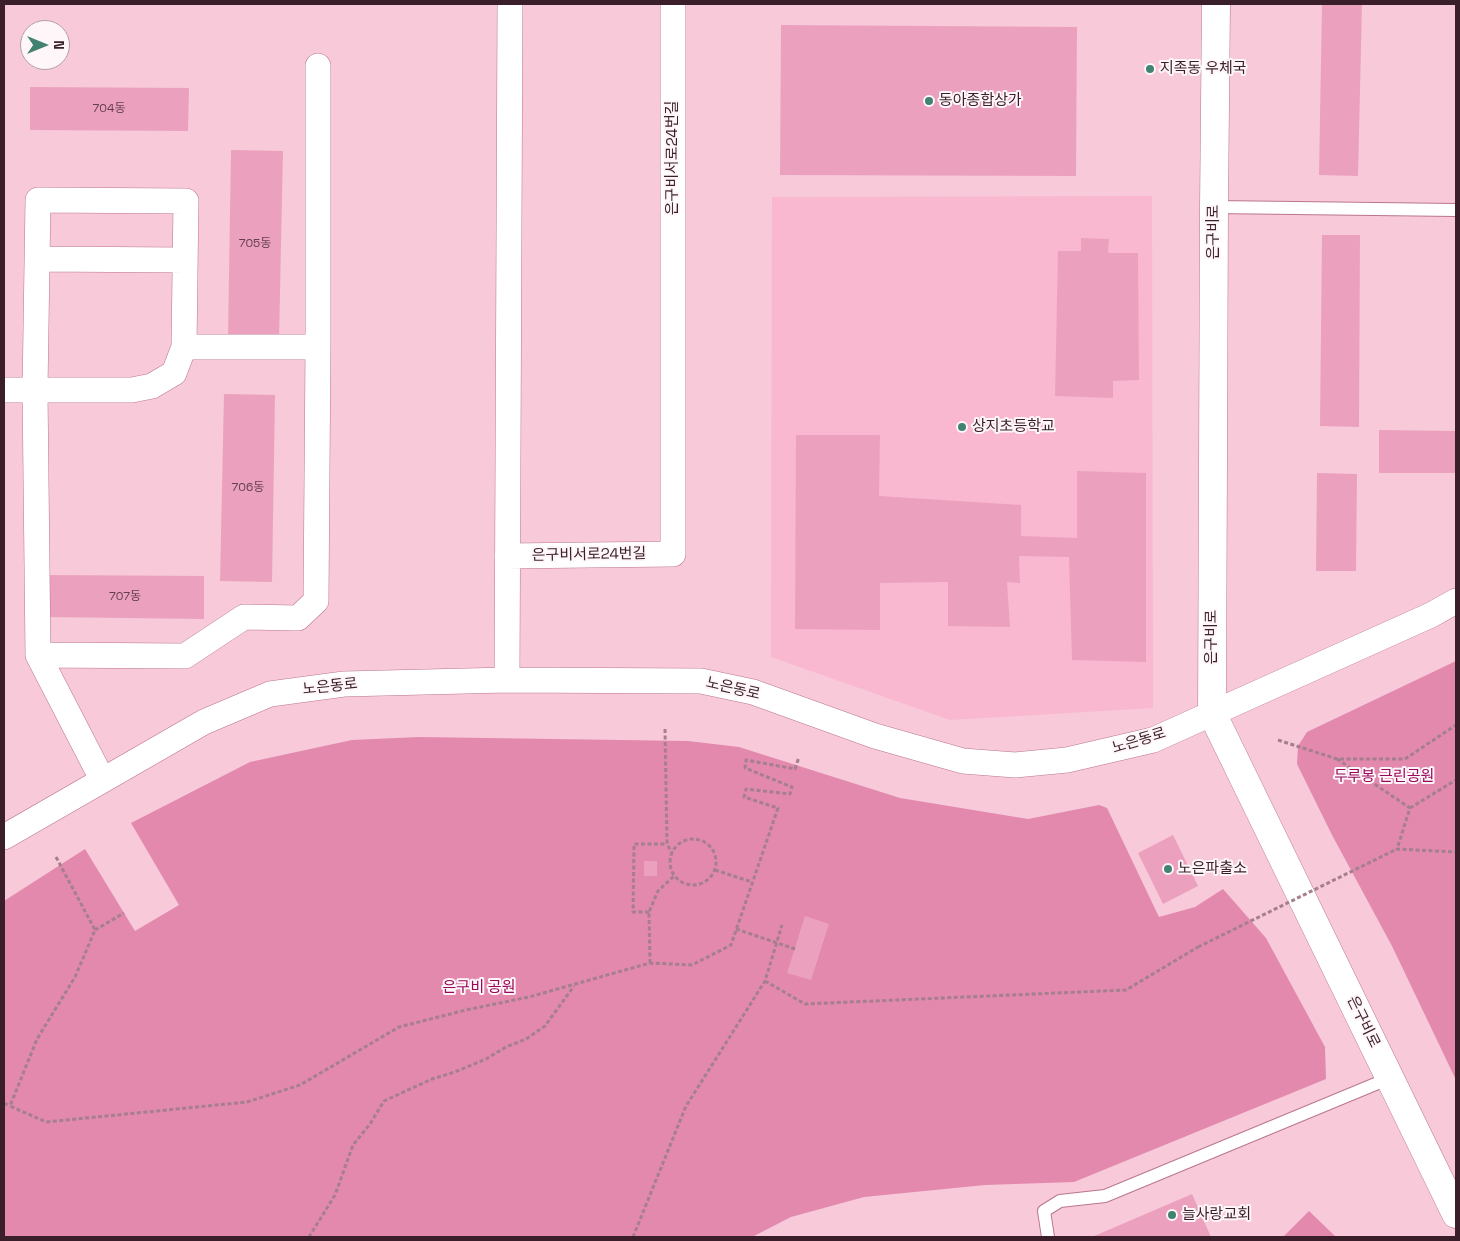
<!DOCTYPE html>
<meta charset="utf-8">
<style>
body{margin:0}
#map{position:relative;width:1460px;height:1241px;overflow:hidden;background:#f7c9d9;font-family:"Space Grotesk",sans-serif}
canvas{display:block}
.frame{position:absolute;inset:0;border:5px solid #3a1e2a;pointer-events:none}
.north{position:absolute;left:20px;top:20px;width:50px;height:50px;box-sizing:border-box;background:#fef6f8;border:1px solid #b0a0a6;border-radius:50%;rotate:90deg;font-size:14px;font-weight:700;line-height:20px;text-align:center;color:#3a1e2a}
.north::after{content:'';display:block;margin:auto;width:18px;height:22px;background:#428272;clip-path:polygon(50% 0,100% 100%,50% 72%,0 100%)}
</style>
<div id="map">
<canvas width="1460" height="1241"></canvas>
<div class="frame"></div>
<div class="north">N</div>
</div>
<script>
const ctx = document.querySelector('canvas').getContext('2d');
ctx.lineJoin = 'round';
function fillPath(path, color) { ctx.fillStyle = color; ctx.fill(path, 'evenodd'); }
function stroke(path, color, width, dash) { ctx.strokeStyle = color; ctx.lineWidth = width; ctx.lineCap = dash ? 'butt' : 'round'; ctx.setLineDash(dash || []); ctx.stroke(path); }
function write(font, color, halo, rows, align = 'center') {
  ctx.font = font + ' "Space Grotesk","Noto Sans KR",sans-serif'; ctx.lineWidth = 4; ctx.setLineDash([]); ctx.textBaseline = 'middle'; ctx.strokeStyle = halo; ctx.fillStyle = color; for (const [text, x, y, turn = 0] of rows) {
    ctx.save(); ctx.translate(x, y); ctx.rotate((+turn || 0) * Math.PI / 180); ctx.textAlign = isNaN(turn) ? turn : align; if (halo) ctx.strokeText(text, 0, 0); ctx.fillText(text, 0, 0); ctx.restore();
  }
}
fillPath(new Path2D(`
 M1152,196L1153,708L950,720L771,657L772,197Z`), '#fab7d0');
fillPath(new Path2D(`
 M1456,661V1080L1392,946L1332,835L1297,764L1298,746L1307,732Z
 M419,737L688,741L739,747L900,798L1028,819L1099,805L1107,808L1159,917L1195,907L1223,889L1266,938L1325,1047L1326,1079L1074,1182L985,1185L864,1197L791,1217L752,1237H4V901L85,849L135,931L179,905L131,823L250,762L352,740Z
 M1309,1211L1336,1237H1283Z`), '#e289ad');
fillPath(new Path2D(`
 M1322,4H1362L1358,176L1319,175Z
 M781,25L1077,27L1076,176L780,175Z
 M30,87L189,88L188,131L30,130Z
 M231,150L283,151L279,339L228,338Z
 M1322,235H1360L1359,427L1320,426Z
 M1081,238L1109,239L1108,253H1138L1139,380L1113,381V398L1055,396L1058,251H1081Z
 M224,394L275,395L272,582L220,581Z
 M1379,430L1456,431V473H1379Z
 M796,435H880L879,496L1021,505V536L1077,538V471L1146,473V662L1072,660L1069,557L1019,556L1020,583L1007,582L1010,627L948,626V582L880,583V630L795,629Z
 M1317,473L1357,474L1356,571H1316Z
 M46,575L204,576V619L46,617Z
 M1173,835L1198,886L1163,904L1138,853Z
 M644,861H657V876H644Z
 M805,916L829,924L811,980L787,973Z
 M1192,1194L1211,1237H1092Z`), '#eba1be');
const lane = new Path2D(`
 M1214,207L1456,210
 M1048,1237L1044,1211L1060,1201L1105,1196L1390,1078`);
const street = new Path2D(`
 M318,66V347
 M37,259L185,260
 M4,390H132L152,386L174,373L184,347H318L316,601L298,618L244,617L185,656L38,655
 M507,556L673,554V4
 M507,680L510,4
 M102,779L38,655L35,390L38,200L186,201L184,347L174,373
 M4,837L204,722L270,694L344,684L507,680L701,681L753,692L875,736L963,761L1015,765L1067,760L1153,740L1431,615L1456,601`);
const secondary = new Path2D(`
 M1216,4L1214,207L1212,713L1456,1214`);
stroke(lane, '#bb7591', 14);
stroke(street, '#bb7591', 26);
stroke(secondary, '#bb7591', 29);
stroke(new Path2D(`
 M665,729L667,844L672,853
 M1278,740L1337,759H1405L1456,725
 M1337,759L1410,808L1397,849L1456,852
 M1410,808L1456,780
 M670 862a23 23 0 1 1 46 0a23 23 0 1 1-46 0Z
 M56,857L95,930L75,977L37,1039L10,1106L46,1122L247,1102L300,1085L399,1027L466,1010L529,997L650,963L692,965L731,945L778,808L744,797L746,789L790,794L792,787L745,768L746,760L795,769L799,757
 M715,870L752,882
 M649,912H633L634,844H667
 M736,929L795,949
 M95,930L124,913
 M650,963L649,912L658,891L674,876
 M765,981L805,1004L1126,990L1198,947
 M4,1103L10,1106
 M309,1237L335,1195L353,1145L370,1124L384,1101L432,1079L455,1072L486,1059L506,1047L526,1039L545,1026L574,986
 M633,1237L686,1106L765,981L782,925`), '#a67f8e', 3, [4, 2.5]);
stroke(lane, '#fff', 12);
stroke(street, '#fff', 25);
stroke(secondary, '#fff', 28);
stroke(new Path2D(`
 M1198,947L1397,849`), '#a67f8e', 3, [4, 2.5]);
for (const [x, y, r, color] of [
 [1150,69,5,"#428272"],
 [929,101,5,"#428272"],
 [962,427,5,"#428272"],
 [1168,869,5,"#428272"],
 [1172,1215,5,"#428272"]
]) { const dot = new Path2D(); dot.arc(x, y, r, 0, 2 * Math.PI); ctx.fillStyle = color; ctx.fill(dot); stroke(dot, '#fef6f8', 2); }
write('12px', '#663f4f', null, [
 ["704동",109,109],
 ["705동",255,244],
 ["706동",248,488],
 ["707동",125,597]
]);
write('15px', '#3a1e2a', '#fef6f8', [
 ["지족동 우체국",1160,69],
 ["동아종합상가",939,101],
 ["상지초등학교",972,427],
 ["노은파출소",1178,869],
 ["늘사랑교회",1182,1215]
], 'left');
write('15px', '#3a1e2a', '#fef6f8', [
 ["은구비서로24번길",673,158,-90],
 ["은구비로",1214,232,-90],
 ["은구비서로24번길",589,555,-1],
 ["은구비로",1212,637,-90],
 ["노은동로",330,687,-6],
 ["노은동로",733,689,13],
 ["노은동로",1139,741,-17],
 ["은구비로",1363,1022,64]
]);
write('15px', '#99075b', '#fef6f8', [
 ["두루봉 근린공원",1384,777],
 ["은구비 공원",479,988]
]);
</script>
